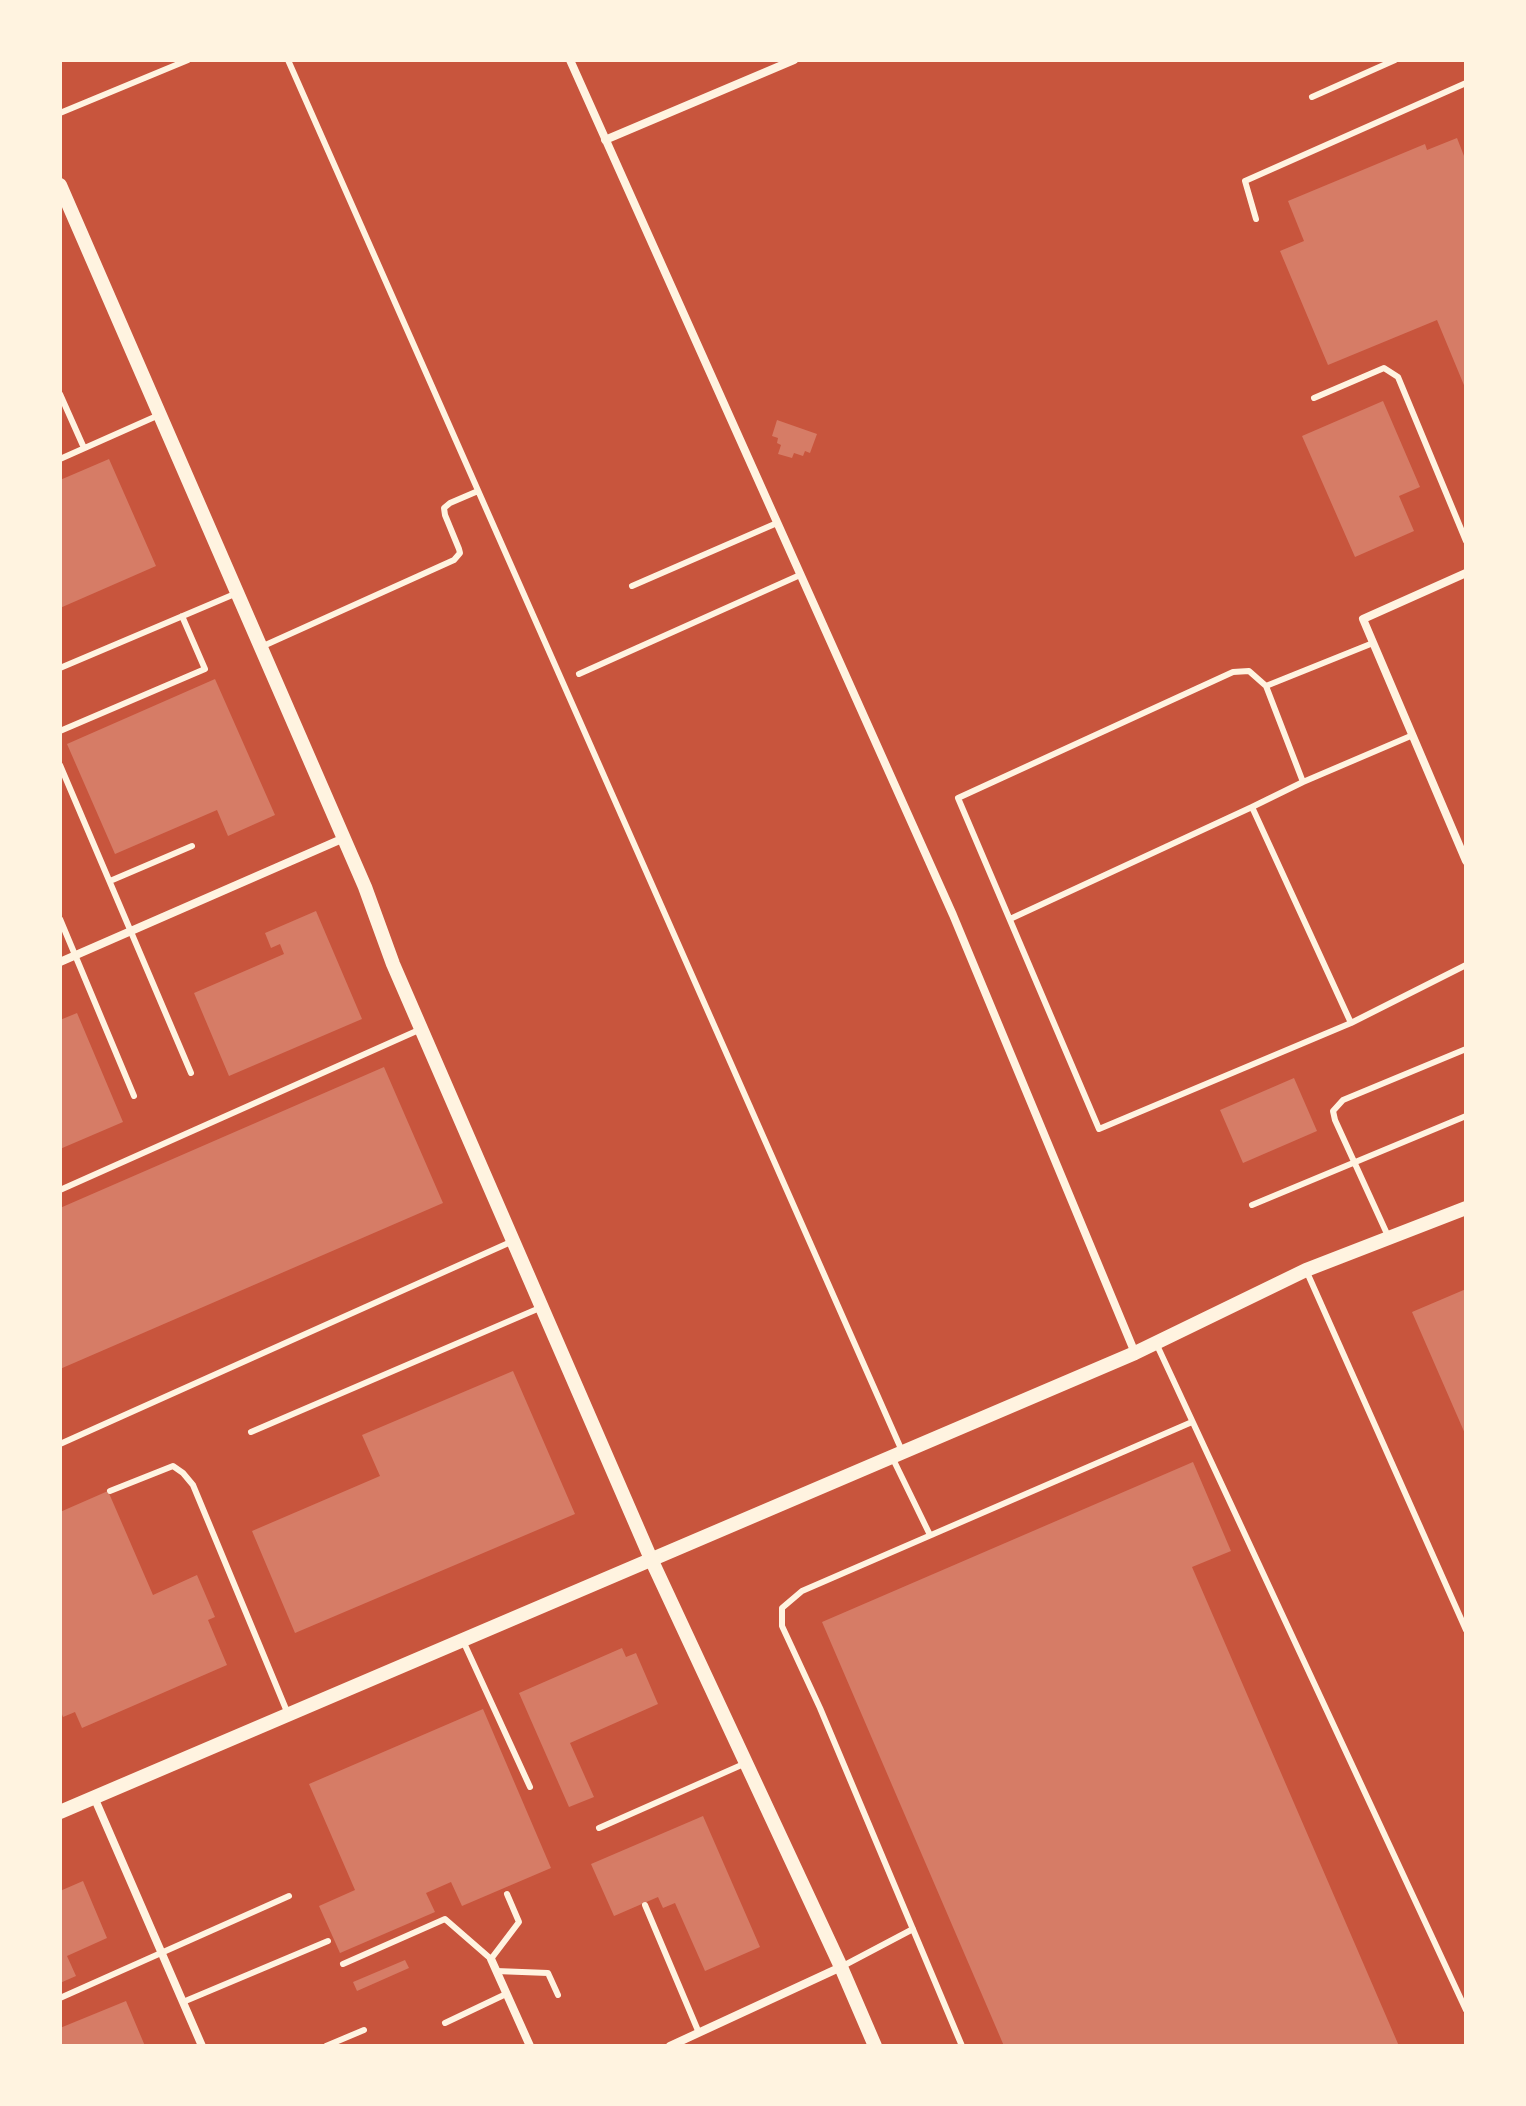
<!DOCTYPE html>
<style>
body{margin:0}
#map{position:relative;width:1526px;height:2106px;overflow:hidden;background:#c8553d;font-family:Manrope,sans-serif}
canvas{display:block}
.frame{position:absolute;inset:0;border:62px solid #fff3e0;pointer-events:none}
</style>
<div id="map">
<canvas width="1526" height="2106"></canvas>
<div class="frame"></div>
</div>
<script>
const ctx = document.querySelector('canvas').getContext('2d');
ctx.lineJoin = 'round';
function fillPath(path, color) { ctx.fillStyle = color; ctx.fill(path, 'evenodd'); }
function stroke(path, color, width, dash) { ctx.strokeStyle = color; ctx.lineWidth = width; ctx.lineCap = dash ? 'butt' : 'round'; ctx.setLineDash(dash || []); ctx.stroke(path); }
fillPath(new Path2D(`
 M1457,138L1466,161V390L1437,320L1328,365L1280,251L1304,241L1288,201L1425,144L1427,150Z
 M1383,401L1420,487L1399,496L1414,531L1355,557L1302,436Z
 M777,420L817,434L810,453L805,451L803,456L794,453L792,458L778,454L781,445L777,443L778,438L772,436Z
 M109,459L156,566L60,608V480Z
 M215,679L275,815L228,836L217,810L115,854L67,744Z
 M316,911L362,1019L229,1076L194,993L284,954L280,944L271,948L265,933Z
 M77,1013L123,1122L60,1149V1020Z
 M384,1067L443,1203L60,1369V1208Z
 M1294,1078L1317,1131L1243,1163L1220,1110Z
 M1466,1289V1436L1412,1312Z
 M513,1371L575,1514L295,1633L252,1531L380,1476L362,1435Z
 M1193,1462L1231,1551L1192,1567L1399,2046H1004L822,1622Z
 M108,1491L153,1595L197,1575L215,1617L208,1620L227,1665L82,1728L75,1712L63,1717L60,1709V1512Z
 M622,1648L626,1657L636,1653L658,1704L570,1743L594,1797L569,1807L519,1693Z
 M483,1709L551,1868L462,1906L451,1882L426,1893L435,1912L340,1953L319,1906L355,1890L309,1784Z
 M703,1816L760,1947L705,1971L675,1903L663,1908L658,1897L614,1916L591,1864Z
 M83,1881L107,1938L67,1956L76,1976L60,1983V1891Z
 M405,1960L409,1968L357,1991L353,1982Z
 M126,2001L145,2046H60V2028Z`), '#d67c66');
stroke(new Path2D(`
 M288,60L902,1451
 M1312,97L1395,60
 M60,113L188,60
 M1256,219L1245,181L1466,83
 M60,394L84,448
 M1314,398L1384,368L1398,377L1466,541
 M60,459L159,415
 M632,586L777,523
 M261,647L454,560L460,553L459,549L445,515L444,508L450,503L478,491
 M60,668L237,593
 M579,674L800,575
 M1266,686L1249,671L1233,672L958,798L1099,1129L1351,1023
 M60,731L205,669L182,616
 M1413,735L1303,782L1252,807L1351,1023L1466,965
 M60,765L191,1073
 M1303,782L1266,686L1373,643
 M110,881L192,846
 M60,919L134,1096
 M1010,919L1252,807
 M60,1190L421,1029
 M1252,1205L1466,1116
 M1388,1236L1335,1120L1333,1111L1343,1100L1466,1049
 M1306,1270L1466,1630
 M1156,1343L1466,2010
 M251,1432L542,1307
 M60,1444L513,1241
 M893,1459L930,1535
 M110,1491L173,1466L183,1473L193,1485L288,1714
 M464,1643L530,1787
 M599,1828L746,1763
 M645,1905L699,2033
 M343,1964L445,1919L491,1959L519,1922L507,1894
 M841,1967L913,1929
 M496,1971L548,1973L558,1995
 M60,1998L289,1896
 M183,2002L328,1941
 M445,2023L506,1994
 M326,2046L364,2030
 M962,2046L820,1708L782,1626V1608L802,1591L1192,1422`), '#fff3e0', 6);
stroke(new Path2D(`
 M570,60L953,915L1135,1353
 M605,140L794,60
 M1466,573L1363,619L1466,861
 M60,962L344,838
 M94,1797L202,2046
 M491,1959L530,2046
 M670,2046L841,1967`), '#fff3e0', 8);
stroke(new Path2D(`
 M60,185L365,887L393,964L651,1559L841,1967L875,2046
 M60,1812L1135,1353L1306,1270L1466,1208`), '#fff3e0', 14);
</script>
